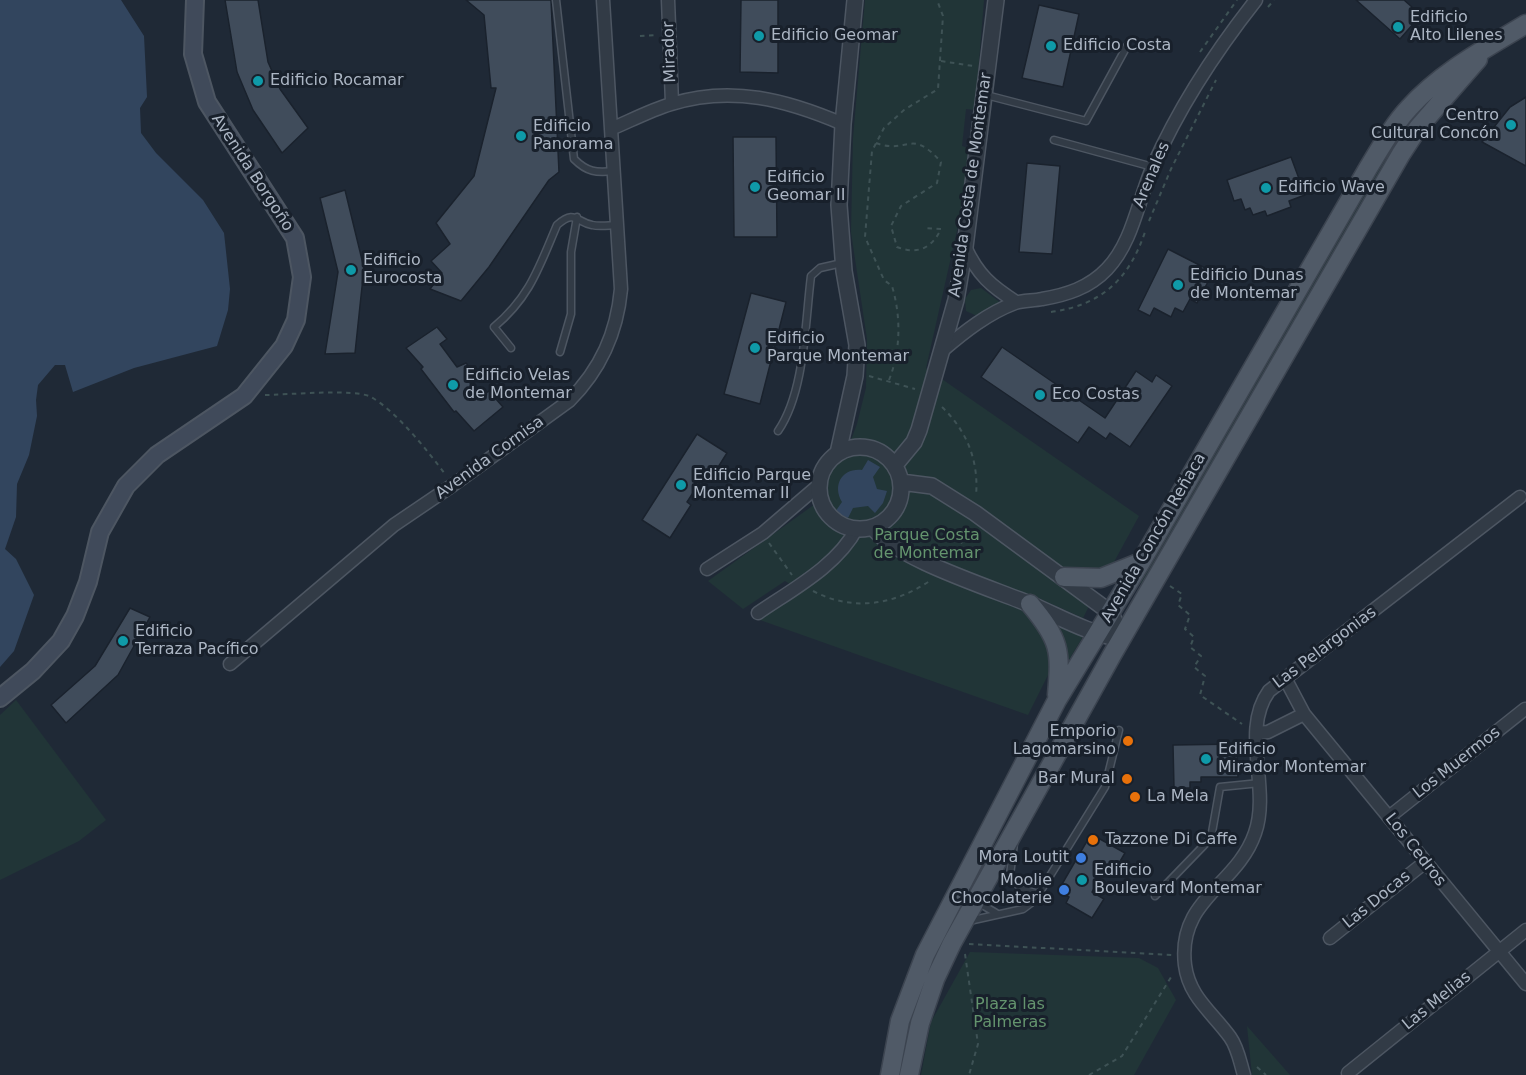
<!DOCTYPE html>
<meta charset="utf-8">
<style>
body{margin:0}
canvas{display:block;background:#1f2936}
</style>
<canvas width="1526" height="1075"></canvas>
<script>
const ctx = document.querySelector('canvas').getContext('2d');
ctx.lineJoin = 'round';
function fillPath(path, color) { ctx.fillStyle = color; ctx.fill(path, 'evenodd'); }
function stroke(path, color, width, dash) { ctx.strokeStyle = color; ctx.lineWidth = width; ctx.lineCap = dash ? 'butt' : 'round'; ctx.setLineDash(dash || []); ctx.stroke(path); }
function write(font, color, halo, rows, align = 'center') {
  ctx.font = font + ' "DejaVu Sans",sans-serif'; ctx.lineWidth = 6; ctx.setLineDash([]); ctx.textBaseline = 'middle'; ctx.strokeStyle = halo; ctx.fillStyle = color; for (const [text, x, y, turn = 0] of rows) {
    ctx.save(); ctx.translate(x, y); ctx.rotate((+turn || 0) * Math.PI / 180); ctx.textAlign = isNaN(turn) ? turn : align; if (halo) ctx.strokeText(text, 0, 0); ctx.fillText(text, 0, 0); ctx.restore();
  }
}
fillPath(new Path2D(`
 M865,0H984L975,110L966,109L962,146L970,149L958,226L926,368L1139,516L1114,562L1064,586L1089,606L1083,618L1036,597L1051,669L1028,715L760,620L798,589L785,581L743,609L708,581L815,504L829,468L845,456L857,424L866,388L867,339L851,232L853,138Z
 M1430,95H1435L1144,585L1138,582L1389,149L1406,122Z
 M981,288L1001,303L977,316L966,311L965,299L971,290Z
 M1055,621L1084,635L1067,663L1064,642Z
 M16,700L106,820L79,841L0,880V715Z
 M970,952L1139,958L1158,968L1176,1000L1134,1075H921L931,1022Z
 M1247,1026L1290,1075H1252Z`), '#213537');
fillPath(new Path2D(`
 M0,0H121L144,36L147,97L140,108L141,133L156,153L203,200L224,233L230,289L228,310L217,346L134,368L73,392L65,365H55L38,385L36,400L37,416L29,455L17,484L16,517L5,549L16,559L34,595L14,651L0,667Z
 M868,460L880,467L873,477L877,489L887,491L883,503L875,513L868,506L853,508L848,518L835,512L842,502C832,485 842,468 862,470Z`), '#32455e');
const building = new Path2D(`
 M225,0H258L268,62L280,89L308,128L282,153L253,110L237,72Z
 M466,0H551L559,172L549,180L489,267L461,301L430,289L442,273L431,261L450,244L436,223L474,176L496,88H491L484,15Z
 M741,0H778V73L740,72Z
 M1356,0H1404L1421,15L1400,39Z
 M1039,5L1079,14L1063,87L1022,78Z
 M1526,97V166L1482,142L1510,107Z
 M733,137H776L777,237H734Z
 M1291,157L1305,195L1289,201L1291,207L1267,216L1265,211L1253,215L1250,208L1245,210L1241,199L1234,201L1227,180Z
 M1027,163L1060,166L1052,254L1019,252Z
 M345,190L364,268L355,353L325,354L338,272L320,198Z
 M1168,249L1213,272L1197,303L1190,299L1183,312L1175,308L1171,317L1154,308L1150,316L1138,310Z
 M751,293L786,302L760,404L724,394Z
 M437,327L447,339L440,344L457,367L466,363L472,370L466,379L482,395L489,391L503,407L474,431L456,411L454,412L421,369L423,367L406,348Z
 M1002,347L1105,418L1136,371L1152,382L1156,375L1172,386L1130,447L1110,433L1106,439L1089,427L1078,443L981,377Z
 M697,434L727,453L710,480L704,476L687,502L691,505L670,538L642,520Z
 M130,608L150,617L118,675L66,723L51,705L95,666Z
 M1237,744L1238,777H1201V782H1190V788H1174L1173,745Z
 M1091,834L1125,853L1115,870L1107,865L1092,892L1104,899L1092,918L1066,903L1069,897L1058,891Z`);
fillPath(building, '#404c5b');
stroke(building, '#1a222d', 1.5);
const service = new Path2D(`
 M556,0L574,159C587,172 596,173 614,171
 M986,95L1086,121L1127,46
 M1054,140L1153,167
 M511,348L494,327C530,297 539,267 557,225C575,209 576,222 592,225C600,227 610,225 617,225
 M560,352L571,314V252L577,217
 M778,431C805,392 805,323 811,276L820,268L842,263
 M1014,843L1010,875L1021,889L1039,894
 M967,887V896L996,913
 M1155,896L1211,838L1220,787L1260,783
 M969,921L1023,909L1035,900L1105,787L1119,730`);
const minor = new Path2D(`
 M668,0L672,103
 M611,129C630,121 651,110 671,104C732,85 787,100 843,124
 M965,247C978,275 991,286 1016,302
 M943,350C964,332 988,313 1015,303C1023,300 1033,301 1042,299C1066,295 1089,288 1107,269C1133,242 1138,200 1153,166C1180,105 1215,52 1256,0
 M707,569L763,533L819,485
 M758,613C793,589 837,566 857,528
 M230,664L394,525L453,485L569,401C601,369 617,333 621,289L603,0
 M1285,678L1304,714L1526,984
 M1258,733L1268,732L1304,714
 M1389,817L1525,709
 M1330,938L1424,863
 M1348,1073L1526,930
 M1244,1075C1240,1062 1238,1048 1230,1037C1212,1012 1189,997 1185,965C1177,899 1237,886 1255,833C1271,788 1240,731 1269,691L1520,497`);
const tertiary = new Path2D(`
 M819 488a41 41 0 1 1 82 0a41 41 0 1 1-82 0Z
 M838,453L855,376L857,345L844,271L839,205L843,124L855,0
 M895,465L914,442L919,430L956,300L965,247L996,0
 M901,482L932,486L975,513L1111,613L1122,639
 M873,527C894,558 994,589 1032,605C1062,618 1089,634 1122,639`);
const secondary = new Path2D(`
 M0,698L33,671L61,641L75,616L88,582L100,532L126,486L157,455L244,396L284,346L296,320L302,277L295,238L207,102L193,54L195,0`);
const primary = new Path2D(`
 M1064,577L1101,578L1141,562
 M1030,604C1060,640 1061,650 1057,695
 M890,1075L900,1021L925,955L1057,700L1141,562L1367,170C1380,149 1392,126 1409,108C1441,72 1485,49 1526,24
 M909,1075L920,1023L935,979L952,943L1112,655L1401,154L1418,128L1478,59`);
stroke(service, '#4d5662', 9);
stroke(minor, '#4d5662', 15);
stroke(tertiary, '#4d5662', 18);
stroke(secondary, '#4d5662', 20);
stroke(primary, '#3c4450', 21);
stroke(new Path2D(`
 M1268,7L1274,0
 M640,36L656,35
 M1200,52L1237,0
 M941,61L973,66
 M876,143C909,155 910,127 941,162L937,183L901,206L891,226L897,247C918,255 932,248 941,229L925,228
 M1149,221L1171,169L1216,80
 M1051,312C1102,305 1129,279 1145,232
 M869,376L915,389
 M889,380C901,350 901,316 892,286L884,280L865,237L872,151L884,128L904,110L938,89L943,16L937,0
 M265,395C287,395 354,388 371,397C396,411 427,450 445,474
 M942,407C967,431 979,461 976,496
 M769,543L792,575
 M952,559L970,528
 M1170,586L1182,594L1178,605L1190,615L1185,629L1194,637L1190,647L1201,656L1194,667L1205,676L1200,695L1242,724
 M813,591C853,612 895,605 931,580
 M969,944L1173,955
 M965,954L978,1044L969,1075
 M1257,1067L1266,1075
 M1089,1075L1122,1056L1173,974`), '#3e5255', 2, [4.5, 4.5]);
stroke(service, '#323b46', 6);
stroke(minor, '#323b46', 12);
stroke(tertiary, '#323b46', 15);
stroke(secondary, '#404a5a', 16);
stroke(primary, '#505a67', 18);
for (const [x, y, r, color] of [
 [1398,27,6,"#0f9aa8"],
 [759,36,6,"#0f9aa8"],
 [1051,46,6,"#0f9aa8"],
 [258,81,6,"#0f9aa8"],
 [1511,125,6,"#0f9aa8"],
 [521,136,6,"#0f9aa8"],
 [755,187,6,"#0f9aa8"],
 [1266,188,6,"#0f9aa8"],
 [351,270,6,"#0f9aa8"],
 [1178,285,6,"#0f9aa8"],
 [755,348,6,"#0f9aa8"],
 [453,385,6,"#0f9aa8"],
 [1040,395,6,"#0f9aa8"],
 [681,485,6,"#0f9aa8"],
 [123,641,6,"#0f9aa8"],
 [1128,741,6,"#e8710a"],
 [1206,759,6,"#0f9aa8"],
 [1127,779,6,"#e8710a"],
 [1135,797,6,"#e8710a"],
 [1093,840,6,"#e8710a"],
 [1081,858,6,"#3f7fe0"],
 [1082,880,6,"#0f9aa8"],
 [1064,890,6,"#3f7fe0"]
]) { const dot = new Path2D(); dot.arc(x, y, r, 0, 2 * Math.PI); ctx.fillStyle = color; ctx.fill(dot); stroke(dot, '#18202b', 2); }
write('16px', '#acb6c4', '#18202b', [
 ["Edificio",1410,18],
 ["Alto Lilenes",1410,36],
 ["Edificio Geomar",771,36],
 ["Edificio Costa",1063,46],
 ["Edificio Rocamar",270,81],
 ["Centro",1499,116,"right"],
 ["Cultural Concón",1499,134,"right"],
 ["Edificio",533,127],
 ["Panorama",533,145],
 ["Edificio",767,178],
 ["Geomar II",767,196],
 ["Edificio Wave",1278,188],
 ["Edificio",363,261],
 ["Eurocosta",363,279],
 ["Edificio Dunas",1190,276],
 ["de Montemar",1190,294],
 ["Edificio",767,339],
 ["Parque Montemar",767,357],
 ["Edificio Velas",465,376],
 ["de Montemar",465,394],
 ["Eco Costas",1052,395],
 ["Edificio Parque",693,476],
 ["Montemar II",693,494],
 ["Edificio",135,632],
 ["Terraza Pacífico",135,650],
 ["Emporio",1116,732,"right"],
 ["Lagomarsino",1116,750,"right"],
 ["Edificio",1218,750],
 ["Mirador Montemar",1218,768],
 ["Bar Mural",1115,779,"right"],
 ["La Mela",1147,797],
 ["Tazzone Di Caffe",1105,840],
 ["Mora Loutit",1069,858,"right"],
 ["Edificio",1094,871],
 ["Boulevard Montemar",1094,889],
 ["Moolie",1052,881,"right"],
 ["Chocolaterie",1052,899,"right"]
], 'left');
write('16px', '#acb6c4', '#18202b', [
 ["Mirador",670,52,-92],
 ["Avenida Borgoño",252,173,57],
 ["Arenales",1152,175,-67],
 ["Avenida Costa de Montemar",971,185,-82],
 ["Avenida Cornisa",490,458,-36],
 ["Avenida Concón Reñaca",1154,538,-60],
 ["Las Pelargonias",1325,648,-37],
 ["Los Muermos",1457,763,-38],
 ["Los Cedros",1415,850,52],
 ["Las Docas",1377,900,-39],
 ["Las Melias",1437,1001,-39]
]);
write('16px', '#64946e', '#18202b', [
 ["Parque Costa",927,536],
 ["de Montemar",927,554],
 ["Plaza las",1010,1005],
 ["Palmeras",1010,1023]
]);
</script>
